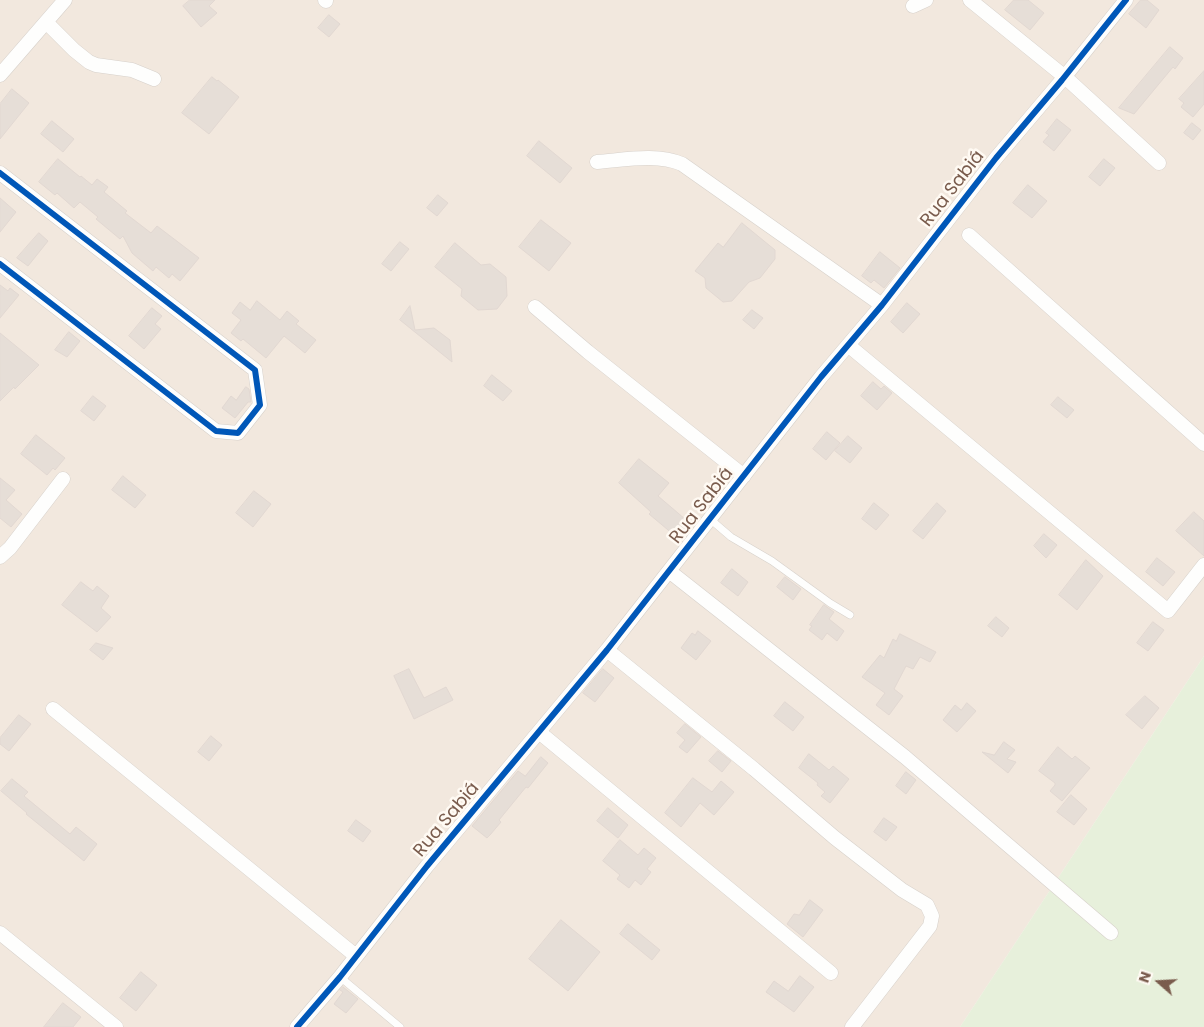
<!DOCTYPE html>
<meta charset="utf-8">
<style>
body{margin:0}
#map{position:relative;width:1204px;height:1027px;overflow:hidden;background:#f9f5f0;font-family:Poppins,sans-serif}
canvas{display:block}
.north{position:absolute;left:1134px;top:957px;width:50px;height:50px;-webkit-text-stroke:4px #fffaf3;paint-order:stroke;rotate:289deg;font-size:14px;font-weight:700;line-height:20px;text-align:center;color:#7a5c4d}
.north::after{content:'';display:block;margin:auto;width:18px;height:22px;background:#7a5c4d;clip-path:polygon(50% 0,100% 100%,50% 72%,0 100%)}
</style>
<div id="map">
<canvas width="1204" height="1027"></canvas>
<div class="north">N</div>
</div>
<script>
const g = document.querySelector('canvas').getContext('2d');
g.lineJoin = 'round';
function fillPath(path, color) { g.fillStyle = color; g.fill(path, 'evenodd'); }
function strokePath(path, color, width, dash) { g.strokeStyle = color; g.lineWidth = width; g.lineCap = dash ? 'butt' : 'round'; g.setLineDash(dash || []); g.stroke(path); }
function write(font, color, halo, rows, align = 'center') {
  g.font = font + ' Poppins,sans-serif'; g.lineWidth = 5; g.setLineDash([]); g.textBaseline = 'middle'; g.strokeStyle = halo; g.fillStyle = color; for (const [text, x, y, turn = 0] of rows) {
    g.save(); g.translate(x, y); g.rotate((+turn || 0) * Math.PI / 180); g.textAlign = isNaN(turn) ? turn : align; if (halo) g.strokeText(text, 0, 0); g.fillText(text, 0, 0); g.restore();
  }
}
const residential = new Path2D(`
 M 0,0 L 1204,0 L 1204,656 L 960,1027 L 0,1027 Z`);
const green = new Path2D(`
 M 1204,656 L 1204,1027 L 960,1027 Z`);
const building = new Path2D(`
 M 190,0 L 215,0 L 209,6 L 217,13 L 201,27 L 183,6 Z
 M 1014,0 L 1028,0 L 1044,13 L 1030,30 L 1005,10 Z
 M 1141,0 L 1147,0 L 1159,10 L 1146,28 L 1129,14 Z
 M 329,15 L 340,24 L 329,37 L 318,28 Z
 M 1170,47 L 1183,58 L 1175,69 L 1173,67 L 1134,114 L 1119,108 Z
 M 1204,71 L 1204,104 L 1193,117 L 1181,107 L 1184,103 L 1179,99 Z
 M 212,77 L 217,81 L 218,80 L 239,97 L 209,134 L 182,113 Z
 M 12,89 L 29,103 L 0,139 L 0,104 Z
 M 1057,119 L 1071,130 L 1054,151 L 1043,142 L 1049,135 L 1046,133 Z
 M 52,121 L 74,139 L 63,152 L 41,134 Z
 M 1192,123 L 1201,130 L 1193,140 L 1184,133 Z
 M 539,141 L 572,168 L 560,183 L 527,156 Z
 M 58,159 L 80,177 L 81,176 L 92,185 L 97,179 L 108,187 L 104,192 L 127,211 L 125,213 L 151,233 L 157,226 L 199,258 L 180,281 L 172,274 L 169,278 L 156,267 L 153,271 L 132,253 L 123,236 L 120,239 L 96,219 L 98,217 L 80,202 L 74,208 L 57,193 L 55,195 L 39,182 Z
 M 1104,159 L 1115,168 L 1100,186 L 1089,177 Z
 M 1028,185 L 1047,201 L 1032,218 L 1013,203 Z
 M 438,195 L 448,203 L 437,216 L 427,208 Z
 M 0,198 L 16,212 L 0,232 Z
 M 541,220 L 571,243 L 549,271 L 519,247 Z
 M 742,223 L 775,250 L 775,259 L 760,278 L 749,282 L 732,301 L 723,302 L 706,288 L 705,278 L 695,271 L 718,243 L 723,247 Z
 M 39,233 L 48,241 L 28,266 L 17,258 Z
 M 400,242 L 409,249 L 391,271 L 382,264 Z
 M 455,243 L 481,265 L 490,264 L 506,277 L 507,296 L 497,309 L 478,310 L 461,296 L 462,289 L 435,267 Z
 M 880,252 L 900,268 L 884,288 L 874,280 L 871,283 L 862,276 Z
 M 0,285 L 8,291 L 10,288 L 19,295 L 0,318 Z
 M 257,301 L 280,320 L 287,311 L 299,321 L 296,324 L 316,340 L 305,353 L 284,336 L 266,358 L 243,339 L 241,341 L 231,333 L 241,320 L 232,313 L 240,302 L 250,310 Z
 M 907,303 L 920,314 L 903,333 L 891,322 Z
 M 410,306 L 415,330 L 434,328 L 450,340 L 452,362 L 400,320 Z
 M 152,308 L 162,316 L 155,324 L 161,329 L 144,349 L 129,336 Z
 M 752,310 L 763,318 L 754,329 L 743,320 Z
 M 69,332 L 80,341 L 67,357 L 55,350 Z
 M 0,333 L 39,365 L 15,389 L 14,387 L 0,401 Z
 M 492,375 L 512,391 L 503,401 L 484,386 Z
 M 873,382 L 881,389 L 884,386 L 892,393 L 877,410 L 861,396 Z
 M 246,387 L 249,389 L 251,402 L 248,402 L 235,418 L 222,408 L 231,396 L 236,400 Z
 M 93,396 L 106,406 L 94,421 L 81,411 Z
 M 1058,397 L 1074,410 L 1067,418 L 1051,405 Z
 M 827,432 L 840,443 L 826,460 L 813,449 Z
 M 36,435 L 65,458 L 55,470 L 53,468 L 47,475 L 21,454 Z
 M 848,436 L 862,448 L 850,463 L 835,451 Z
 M 639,459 L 669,483 L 658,496 L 692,525 L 680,540 L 649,514 L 651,512 L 619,483 Z
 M 123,476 L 146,495 L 135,508 L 112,490 Z
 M 0,478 L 15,490 L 6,500 L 22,514 L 11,527 L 0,518 Z
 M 254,491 L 271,504 L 253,527 L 236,513 Z
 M 874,503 L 889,515 L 876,530 L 862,519 Z
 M 937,503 L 946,511 L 923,539 L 913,531 Z
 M 1194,512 L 1204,521 L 1204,556 L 1176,531 Z
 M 1044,534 L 1057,545 L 1046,558 L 1034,546 Z
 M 1157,558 L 1175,572 L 1163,586 L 1146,572 Z
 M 1086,560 L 1103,576 L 1077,610 L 1059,595 Z
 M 732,569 L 748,582 L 738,596 L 721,583 Z
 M 785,577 L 801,589 L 793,600 L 777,587 Z
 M 81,582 L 93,591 L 97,586 L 109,596 L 101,608 L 111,617 L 97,632 L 62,605 Z
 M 824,605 L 834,612 L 829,619 L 844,631 L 837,641 L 827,633 L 822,640 L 809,630 L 812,626 L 810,625 Z
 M 996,617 L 1009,628 L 1002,637 L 988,626 Z
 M 1153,622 L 1164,630 L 1148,651 L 1137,643 Z
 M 698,631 L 711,641 L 696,660 L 681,648 L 692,633 L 695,635 Z
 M 900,634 L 936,652 L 930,662 L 920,657 L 913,669 L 906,666 L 894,689 L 903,696 L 889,715 L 876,705 L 885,693 L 862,677 L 880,655 L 884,658 L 893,639 L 896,641 Z
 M 96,643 L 113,648 L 103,660 L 90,650 Z
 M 409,669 L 424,698 L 446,687 L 453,700 L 414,719 L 394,676 Z
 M 603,669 L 614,678 L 595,702 L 583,693 Z
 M 1145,696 L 1159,708 L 1142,729 L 1126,715 Z
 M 785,702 L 804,717 L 793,731 L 774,716 Z
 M 967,703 L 976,711 L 957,732 L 943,720 L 955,705 L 961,710 Z
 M 19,715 L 31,724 L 9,751 L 0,744 L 0,738 Z
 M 685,724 L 701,737 L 687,753 L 679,747 L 685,740 L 677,733 Z
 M 211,736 L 222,745 L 209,761 L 198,752 Z
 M 1004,742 L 1015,750 L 1007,759 L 1016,762 L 1008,773 L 982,752 L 994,755 Z
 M 1058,747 L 1072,759 L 1075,756 L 1090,768 L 1062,801 L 1050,791 L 1055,785 L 1055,783 L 1039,771 Z
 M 718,751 L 731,761 L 722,772 L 709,761 Z
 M 809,754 L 829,770 L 833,766 L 849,779 L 830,803 L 821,796 L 825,792 L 817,785 L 818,783 L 799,768 Z
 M 541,757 L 548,763 L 528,788 L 526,787 L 499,820 L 501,822 L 490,835 L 487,838 L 472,826 L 518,771 L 525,776 Z
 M 906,772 L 916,780 L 906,794 L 896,786 Z
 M 693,778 L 712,792 L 721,781 L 734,792 L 714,815 L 700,803 L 681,827 L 665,813 Z
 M 12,779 L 28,792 L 24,796 L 70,834 L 76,827 L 97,844 L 84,861 L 26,814 L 27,813 L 1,791 Z
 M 1071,795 L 1087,809 L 1074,825 L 1057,812 Z
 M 608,808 L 628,825 L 618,838 L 597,821 Z
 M 884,818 L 897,827 L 886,841 L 874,832 Z
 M 356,820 L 371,831 L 363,842 L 348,831 Z
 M 620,840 L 638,855 L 644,848 L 656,858 L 647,869 L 651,872 L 641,885 L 635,880 L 629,888 L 617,879 L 620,875 L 603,861 Z
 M 810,900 L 823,910 L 803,937 L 787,924 L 794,914 L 799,915 Z
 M 561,920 L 600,952 L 568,991 L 529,959 Z
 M 628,924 L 660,950 L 652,960 L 620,934 Z
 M 141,972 L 157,985 L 136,1011 L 120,998 Z
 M 800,976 L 814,987 L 794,1012 L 766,992 L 774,981 L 788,991 Z
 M 343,987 L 358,999 L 346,1013 L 334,1004 L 343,992 L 340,990 Z
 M 63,1003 L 81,1017 L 73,1027 L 44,1027 Z`);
const service = new Path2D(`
 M 710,519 L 731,537 L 772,561 L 830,603 L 850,615
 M 340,977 L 400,1027`);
const minor = new Path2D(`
 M 325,0 L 326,1
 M 970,0 L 1065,77 L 1159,163
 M 913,6 L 926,0
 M 47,23 L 74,50 L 89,62 L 96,65 L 132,70 L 154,79
 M 0,75 L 65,0
 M 597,162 C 624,160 657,153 682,164 L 882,305
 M 0,173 L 255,370 L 260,405 L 238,433 L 216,431 L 0,264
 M 969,235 L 1204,444
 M 535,307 L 588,352 L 744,476
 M 848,345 L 1168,611 L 1204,565
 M 0,557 L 10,548 L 63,479
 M 669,571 L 905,757 L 1111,933
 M 607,650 L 754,769 L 835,838 L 902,890 L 927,905 L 932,916 L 930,926 L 852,1027
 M 53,709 L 356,956
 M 539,732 L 831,973
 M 0,933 L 116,1027
 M 297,1027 L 340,977 L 427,866 L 607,650 L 821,377 L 882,305 L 996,158 L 1062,80 L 1126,0`);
const cycleway = new Path2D(`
 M 0,173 L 255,370 L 260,405 L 238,433 L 216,431 L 0,264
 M 297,1027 L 340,977 L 427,866 L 607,650 L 821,377 L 882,305 L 996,158 L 1062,80 L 1126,0`);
const streetNames = [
 ["Rua Sabiá",953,189,-52],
 ["Rua Sabiá",702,506,-52],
 ["Rua Sabiá",447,820,-50]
];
fillPath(residential, '#f2e8de');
fillPath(green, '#e7f0db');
fillPath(building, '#e6ded7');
strokePath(building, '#e2d8d2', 1);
strokePath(service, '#d7d1cb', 8);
strokePath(minor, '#d7d1cb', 15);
strokePath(service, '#fefefd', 7);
strokePath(minor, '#fefefd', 14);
strokePath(cycleway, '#0057b8', 6);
write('18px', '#7a5c4d', '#fffaf3', streetNames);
</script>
